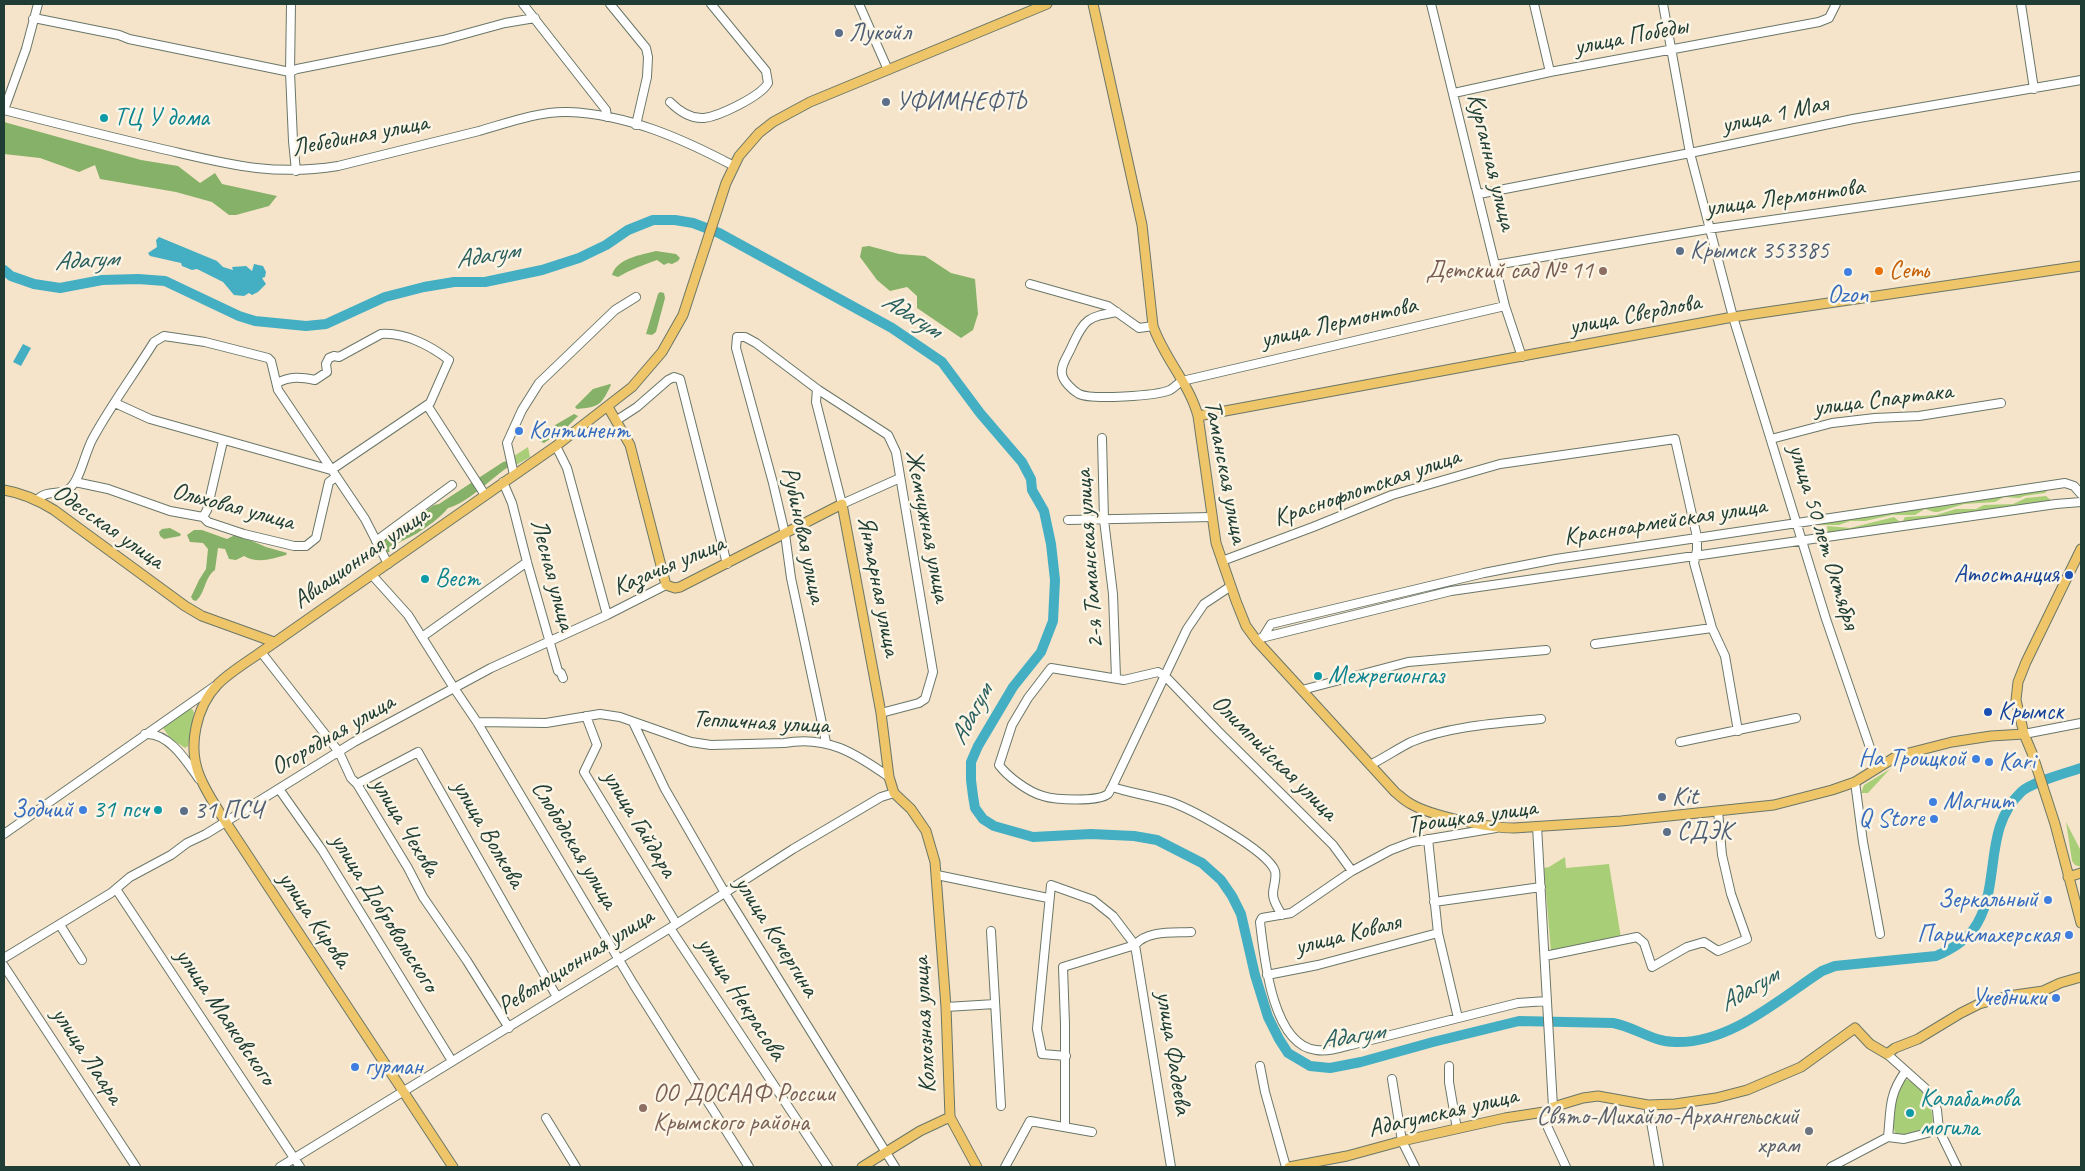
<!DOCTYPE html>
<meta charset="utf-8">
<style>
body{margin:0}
#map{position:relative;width:2085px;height:1171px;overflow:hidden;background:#f6e4ca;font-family:Caveat,sans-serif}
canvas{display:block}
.frame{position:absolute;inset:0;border:5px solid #1f3d34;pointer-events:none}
</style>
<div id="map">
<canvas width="2085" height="1171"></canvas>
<div class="frame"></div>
</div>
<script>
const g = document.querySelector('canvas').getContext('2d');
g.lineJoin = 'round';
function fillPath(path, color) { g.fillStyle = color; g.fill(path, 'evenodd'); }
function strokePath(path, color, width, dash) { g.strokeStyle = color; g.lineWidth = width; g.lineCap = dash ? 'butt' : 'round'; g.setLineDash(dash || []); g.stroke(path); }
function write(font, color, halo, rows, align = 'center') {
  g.font = font + ' Caveat,sans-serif'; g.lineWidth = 5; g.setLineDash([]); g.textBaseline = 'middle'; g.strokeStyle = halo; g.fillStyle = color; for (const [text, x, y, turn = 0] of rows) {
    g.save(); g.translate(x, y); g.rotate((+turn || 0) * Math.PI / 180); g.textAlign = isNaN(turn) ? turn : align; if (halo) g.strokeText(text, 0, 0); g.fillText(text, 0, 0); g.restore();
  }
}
const green = new Path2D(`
 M 528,447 L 530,457 L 516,465 L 514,456 Z
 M 2050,488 L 2045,493 L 2024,496 L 2019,498 L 2004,497 L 1995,502 L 1964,504 L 1938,512 L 1934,512 L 1925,509 L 1915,515 L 1892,515 L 1865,521 L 1850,521 L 1839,525 L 1809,525 Z
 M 2046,496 L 2052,501 L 1828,534 L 1827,526 L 1850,528 L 1894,517 L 1900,522 L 1903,521 L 1905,517 L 1936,515 L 1956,509 L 1976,509 L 1984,505 L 2013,504 L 2026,498 Z
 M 190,708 L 193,710 L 194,713 L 188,746 L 185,748 L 170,738 L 163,728 L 164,725 Z
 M 1890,769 L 1868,793 L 1861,793 L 1864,785 Z
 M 2066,822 L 2081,851 L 2081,867 L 2075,865 L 2072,861 Z
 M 1565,857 L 1566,868 L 1609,864 L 1621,938 L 1551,952 L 1544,868 L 1549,867 Z
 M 1901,1079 C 1921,1078 1937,1111 1932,1128 C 1919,1129 1910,1136 1896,1134 C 1887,1115 1895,1097 1901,1079 Z`);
const forest = new Path2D(`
 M 4,122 L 141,160 L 178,166 L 200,183 L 215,173 L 222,184 L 277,196 L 269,206 L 236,215 L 229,215 L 212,202 L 176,192 L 100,179 L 95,165 L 79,172 L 40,158 L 4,154 Z
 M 869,246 L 899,254 L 925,256 L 951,273 L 975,279 L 978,314 L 973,330 L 961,338 L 917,308 L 917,296 L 907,287 L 890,291 L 877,280 L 860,257 L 862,247 Z
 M 656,251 L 676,254 L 680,258 L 678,261 L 672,264 L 668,263 L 664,265 L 657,260 C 643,265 630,270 618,277 L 612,275 C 617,258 641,255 656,251 Z
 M 660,292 L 664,293 L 665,298 L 656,332 L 652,335 L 646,334 L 658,294 Z
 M 610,384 L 611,385 C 601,405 600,407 577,409 L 575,407 L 593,389 Z
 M 574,414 L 578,416 L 566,428 L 544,443 L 539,441 L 538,435 Z
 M 507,461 L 508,467 C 492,478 466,504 448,508 C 440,518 427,527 416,534 C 405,540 396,542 389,552 L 385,553 L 380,541 L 385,539 L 389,540 L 396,531 L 434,505 L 439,504 L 503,462 Z
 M 170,528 L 181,534 L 180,536 L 164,539 L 160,536 L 159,532 L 162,529 Z
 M 194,530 L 202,530 L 227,539 L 235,535 L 245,538 L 266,547 L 287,553 L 286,555 C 272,559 257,564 244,556 L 236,560 L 229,559 L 225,549 L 218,548 L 215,570 C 204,578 206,592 196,601 L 193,600 L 191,597 L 199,580 L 206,569 L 208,549 L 203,543 L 190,542 L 187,535 Z`);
const water = new Path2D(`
 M 159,237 L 217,261 L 223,267 L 233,270 L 232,267 L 246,266 L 252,271 L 254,264 L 263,266 L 266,272 L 265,277 L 262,278 L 266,284 L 258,292 L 252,295 L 249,293 L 244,296 L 234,295 L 223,282 L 197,269 L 192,270 L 182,266 L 181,263 L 150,256 L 148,253 L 157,247 L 156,240 Z
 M 23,344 L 31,348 L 21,366 L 13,362 Z`);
const river = new Path2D(`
 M 4,270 L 11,276 L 34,284 L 60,288 L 102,280 L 138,279 L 165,281 L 239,316 L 255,321 L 306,326 L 326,324 L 385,297 L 424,287 L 454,282 L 485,282 L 542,270 L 579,258 L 606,245 L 628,230 L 653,220 L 675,220 L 693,223 L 719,233 L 892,328 L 942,362 L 980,413 L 1022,462 L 1031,479 L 1032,490 L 1044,511 L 1051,544 L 1055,580 L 1053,621 L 1041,652 L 1013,687 L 978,746 L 971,762 L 971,780 L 973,796 L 975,808 L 983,819 L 994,826 L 1033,837 L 1091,834 L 1134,836 L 1157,840 L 1202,863 L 1221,880 L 1232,896 L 1241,914 L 1255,975 L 1268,1017 L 1279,1039 L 1288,1053 L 1310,1066 L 1330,1068 L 1361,1062 L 1433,1042 L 1519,1021 L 1613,1023 C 1635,1027 1653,1042 1675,1042 C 1730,1044 1779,999 1822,971 L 1835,966 L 1936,956 C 1950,950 1964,942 1973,930 C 2003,889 1981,830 2021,792 C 2032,782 2066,773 2081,768`);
const minor = new Path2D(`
 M 291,4 L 290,72 L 293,141 L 296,171
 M 523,4 L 606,110 L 607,117
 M 610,4 L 646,48 L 648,57 L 647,77 L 636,125
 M 859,4 L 888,70
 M 1431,4 L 1505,306 L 1522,357
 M 1534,4 L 1550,72
 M 1663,4 L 1690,153 L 1733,317 L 1826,619 L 1877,768
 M 2021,4 L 2034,89
 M 33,19 L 39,19 L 119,35 L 129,39 L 290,72 L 297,69 L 443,40 L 505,23 L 535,18
 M 1454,93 L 1550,72 L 1819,22 L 1829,18 L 1836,4
 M 670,102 C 679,111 691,119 704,118 C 720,116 761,96 768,83 L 766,71 L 711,4
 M 4,110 C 55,123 107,136 158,148 C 224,163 270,177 338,166 C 385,154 432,143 479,131 C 507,123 539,111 568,112 C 627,114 683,139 734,166
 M 4,110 L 26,49 L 38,4
 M 1479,194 L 1690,153 L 1853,119 L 2081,80
 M 1495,265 L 1708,229 L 2081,176
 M 1030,284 L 1108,306 L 1139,328 L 1153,326
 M 1117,312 C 1088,317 1085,318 1072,346 C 1069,354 1060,365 1062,374 C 1063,381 1072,390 1079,394 C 1091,400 1157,396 1170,390 C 1174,388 1178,383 1182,381 L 1505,306
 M 817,389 L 816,402 L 842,504 L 900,478
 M 115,403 L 150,419 L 331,470 L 430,403 L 449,360 C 431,346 405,332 381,334 L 339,357 L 334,356 L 329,358 L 326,364 L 327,372 L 315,380 C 301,377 290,376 277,383
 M 427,405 L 485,495
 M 617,420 L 637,407 L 668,380 L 674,377 L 680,379 L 727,564
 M 1102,438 L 1104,520 L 1113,594 L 1116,678
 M 1771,439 L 1832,423 L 1875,418 L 1919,416 L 2001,403
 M 556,446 L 567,468 L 607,615
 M 514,475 L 507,443 L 522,410 L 539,383 L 615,310 L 636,297
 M 75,482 L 108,489 L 170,511 L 203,517 L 208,522 L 244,534 L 294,546 L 306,546 L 316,538 L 329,482 L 336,477
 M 503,482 L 512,503 L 527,562 L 558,671 L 561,673 L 563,678
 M 37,500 C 48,488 62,497 71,487 C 81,477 85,452 93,438 C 111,405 134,374 154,342 L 164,336 L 205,342 L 268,358 L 271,361 L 278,390 L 365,519 L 388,564
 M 203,517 L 207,510 L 223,441
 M 1068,520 L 1212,517
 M 376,541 L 452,485
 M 1222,561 L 1313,527 L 1392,495 L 1500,464 L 1675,439 L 1697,537 L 1697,550 L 1694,563 L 1712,628 L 1595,644
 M 372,575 L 408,615 L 454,688 L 477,722 L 634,985 L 749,1167
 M 1231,586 L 1204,604 L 1187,629 L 1112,787 C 1131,793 1152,796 1171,802 C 1193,810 1267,850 1275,871 C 1277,878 1273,887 1273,894 C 1273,902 1278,908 1282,915
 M 1712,628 L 1725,656 L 1738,731
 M 422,637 L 527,562
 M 1263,637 L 1271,624 L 1484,573 L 1556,559 L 2065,483 L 2074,486 L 2081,494
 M 1261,638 L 1451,591 L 2056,504 L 2081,502
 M 261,652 L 339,752 L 351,778 L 357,784 L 408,868 L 423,897 L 467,961 L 509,1028
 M 1302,690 L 1408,662 L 1546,650
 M 586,716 L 597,745 L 584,772 L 676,923
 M 477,722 L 546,723 L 600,714 L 620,717 L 691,742 L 711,745 L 784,743 C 827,735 855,753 889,777
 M 633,722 L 665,789 L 725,893 L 895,1167
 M 145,734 C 169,732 187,762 199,779
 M 2024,734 L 2081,723
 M 826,742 L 791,578 L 785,534 L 773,483 L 736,348 L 737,337 L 745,337 L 756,343 L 817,389 L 888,435 L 896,452 L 933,672 L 925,699 L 919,703 L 881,713
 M 1680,742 L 1796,718
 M 1370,765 C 1384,758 1397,749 1411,742 C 1448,726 1501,723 1541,719
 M 1855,782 L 1863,842 L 1880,934
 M 357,784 L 418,752 L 557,997
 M 1112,787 C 1110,789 1110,792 1108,794 C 1098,802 1055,800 1043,796 C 1028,792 1007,776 999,765 L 1012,725 L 1028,698 L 1051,668 L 1124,680 L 1158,672 L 1165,676 L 1218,731 L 1333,845 L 1352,871
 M 279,789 L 322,850 L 452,1061
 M 1537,826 L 1553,1107
 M 1496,828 L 1412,842 L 1391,850 L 1352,871 L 1291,913 L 1262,918 L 1260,922 C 1264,956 1272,1045 1316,1050 C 1329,1052 1343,1047 1355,1044 L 1518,1003 L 1547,1001
 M 4,834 L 215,686
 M 1428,839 L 1438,933 L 1458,1018
 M 937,875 L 1048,898
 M 116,889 L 300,1167
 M 1434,902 L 1541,887
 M 60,925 L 82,960
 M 670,928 L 828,1167
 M 991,931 L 1001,1106
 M 1545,956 L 1637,937 L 1644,943 L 1652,967 L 1687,947 L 1704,942 L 1718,951 L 1747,939 L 1731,894 L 1722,855 L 1718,811
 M 4,958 L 111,893 L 130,877 L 171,855 L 187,843 L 206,834 L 354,742 L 491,668 L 607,615 L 666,585
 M 4,966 L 136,1167
 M 1267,975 L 1318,965 L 1438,933
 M 946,1007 L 995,1004
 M 1887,1054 L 1925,1088 L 1933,1098 L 1937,1110 L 1939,1130 L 1957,1167
 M 1066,1056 L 1042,1054 L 1037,1029 L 1051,885 L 1093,900 L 1113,916 L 1135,945 L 1171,1167
 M 1260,1066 L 1265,1092 L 1286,1167
 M 1449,1066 L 1449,1082 L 1457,1129
 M 1392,1079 L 1402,1141 L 1415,1167
 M 1648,1105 L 1659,1167
 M 1544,1112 L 1548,1128 L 1566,1167
 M 546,1118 L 576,1167
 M 1065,1127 L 1065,1024 L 1063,967 L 1135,945 C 1147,930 1174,933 1191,932
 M 1888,1137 C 1891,1110 1888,1096 1905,1072
 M 280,1167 L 670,928 L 793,849 L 881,797 L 894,793
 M 1005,1167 L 1030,1121 L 1092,1132
 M 1831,1167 L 1888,1137 L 1904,1139 L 1939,1130`);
const major = new Path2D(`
 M 1093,4 L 1142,225 L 1153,326 C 1164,358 1189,383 1198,416 L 1216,543 L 1236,601 L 1246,626 L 1257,641 L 1395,792 C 1400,796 1405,801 1411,804 C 1431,816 1490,828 1514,828 L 1621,821 L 1774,805 L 1832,790 L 1855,782 L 1897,756 L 1952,742 L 1991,736 L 2024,734
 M 608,407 L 630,445 L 666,585 L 675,588 L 680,587 L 842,504 L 881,713 L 889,777 L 894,793 L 911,809 L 926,831 L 935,862 L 946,1007 L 950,1117 L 977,1167
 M 1198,416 L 1733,317 L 2081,266
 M 4,490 C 22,493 38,500 54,510 L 185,606 L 202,616 L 274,642
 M 2081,549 L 2026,662 L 2018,682 L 2016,700 L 2024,734 L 2032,753 L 2055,824 L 2081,923
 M 2068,877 L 2081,873
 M 453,1167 L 231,830 C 220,813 208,796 200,777 C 187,747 196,707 218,684 C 230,672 247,662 261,652 L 556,446 L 632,387 L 662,352 L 683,315 L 726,183 L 739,156 L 759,133 L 773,122 L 810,102 L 1047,4
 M 862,1167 L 920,1131 L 950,1117
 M 1289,1167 L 1347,1156 L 1402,1141 L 1505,1118 L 1544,1112 L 1553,1107 L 1583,1098 L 1598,1096 L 1648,1105 L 1675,1104 L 1716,1098 L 1747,1090 L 1801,1067 L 1855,1028 L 1870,1044 L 1887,1054 L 1895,1048 L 1918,1039 L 1961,1013 L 1979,1004 L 2008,996 L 2043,991 L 2060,983 L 2081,977`);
const markers = [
 [839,33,5,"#5c6f8a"],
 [886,102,5,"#5c6f8a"],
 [104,118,5,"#0f9aa8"],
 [1680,251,5,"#5c6f8a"],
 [1603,271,5,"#8d6e63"],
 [1879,271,5,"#e8710a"],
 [1848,272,5,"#3f7fe0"],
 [519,431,5,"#3f7fe0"],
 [2069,575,5,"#1a4fb4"],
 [425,579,5,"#0f9aa8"],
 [1318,676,5,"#0f9aa8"],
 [1988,712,5,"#1a4fb4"],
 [1976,759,5,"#3f7fe0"],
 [1989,762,5,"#3f7fe0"],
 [1662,797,5,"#5c6f8a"],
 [1933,802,5,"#3f7fe0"],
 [83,810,5,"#3f7fe0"],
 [158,810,5,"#0f9aa8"],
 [184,811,5,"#5c6f8a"],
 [1934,819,5,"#3f7fe0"],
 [1667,832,5,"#5c6f8a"],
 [2048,900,5,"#3f7fe0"],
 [2069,935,5,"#3f7fe0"],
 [2056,998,5,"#3f7fe0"],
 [355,1067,5,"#3f7fe0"],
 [643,1108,5,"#8d6e63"],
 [1910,1113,5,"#0f9aa8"],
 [1809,1131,5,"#6b7280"]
];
const serviceNames = [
 ["Лукойл",849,33],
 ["УФИМНЕФТЬ",896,102],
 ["Крымск 353385",1690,251],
 ["Kit",1672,797],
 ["31 ПСЧ",194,811],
 ["СДЭК",1677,832]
];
const streetNames = [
 ["улица Победы",1631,37,-11],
 ["улица 1 Мая",1775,115,-12],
 ["Лебединая улица",360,136,-11],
 ["Курганная улица",1491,162,76],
 ["улица Лермонтова",1785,198,-8],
 ["улица Свердлова",1635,315,-11],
 ["улица Лермонтова",1339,323,-13],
 ["улица Спартака",1883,400,-7],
 ["Таманская улица",1225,472,79],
 ["Краснофлотская улица",1367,488,-19],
 ["Ольховая улица",233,507,15],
 ["Красноармейская улица",1665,522,-9],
 ["Жемчужная улица",927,526,79],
 ["Одесская улица",108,527,35],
 ["Рубиновая улица",803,535,78],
 ["улица 50 лет Октября",1823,537,73],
 ["Авиационная улица",361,558,-35],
 ["2-я Таманская улица",1090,559,-94],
 ["Казачья улица",669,566,-23],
 ["Лесная улица",552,575,75],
 ["Янтарная улица",878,586,79],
 ["Тепличная улица",761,723,3],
 ["Огородная улица",333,735,-30],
 ["Олимпийская улица",1274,758,45],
 ["Троицкая улица",1472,817,-8],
 ["улица Гайдара",639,824,59],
 ["улица Чехова",405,827,59],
 ["улица Волкова",488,834,60],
 ["Слободская улица",574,845,59],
 ["улица Добровольского",384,913,58],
 ["улица Кирова",314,920,56],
 ["улица Коваля",1348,935,-14],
 ["улица Кочергина",776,937,58],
 ["Революционная улица",576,962,-32],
 ["улица Некрасова",741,999,57],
 ["улица Маяковского",225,1017,56],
 ["Колхозная улица",925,1025,-93],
 ["улица Фадеева",1173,1053,81],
 ["улица Лаара",87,1056,57],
 ["Адагумская улица",1443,1113,-13]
];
const cultureNames = [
 ["ТЦ У дома",114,118],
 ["Вест",435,579],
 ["Межрегионгаз",1328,676],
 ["31 псч",148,810,"right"],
 ["Калабатова",1920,1099],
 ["могила",1920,1128]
];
const educationNames = [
 ["Детский сад № 11",1593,271],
 ["ОО ДОСААФ России",653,1094,"left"],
 ["Крымского района",653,1123,"left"]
];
const foodNames = [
 ["Сеть",1889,271]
];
const shopNames = [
 ["Ozon",1848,295,"center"],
 ["Континент",529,431,"left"],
 ["На Троицкой",1966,759],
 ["Kari",1999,762,"left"],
 ["Магнит",1943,802,"left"],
 ["Зодчий",73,810],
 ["Q Store",1924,819],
 ["Зеркальный",2038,900],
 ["Парикмахерская",2059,935],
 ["Учебники",2046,998],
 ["гурман",365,1067,"left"]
];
const transitNames = [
 ["Атостанция",2059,575],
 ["Крымск",1998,712,"left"]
];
const worshipNames = [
 ["Свято-Михайло-Архангельский",1799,1117],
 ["храм",1799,1146]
];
const waterNames = [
 ["Адагум",487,256,-9],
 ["Адагум",86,261,-3],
 ["Адагум",911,316,32],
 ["Адагум",972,715,-62],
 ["Адагум",1749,990,-30],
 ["Адагум",1352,1037,-9]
];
fillPath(green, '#a9ce78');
fillPath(forest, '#86b168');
fillPath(water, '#44aec3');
strokePath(river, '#44aec3', 10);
strokePath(minor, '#6a7768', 10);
strokePath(major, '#6a7768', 11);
strokePath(minor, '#fff', 8);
strokePath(major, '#eec569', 9);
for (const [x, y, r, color] of markers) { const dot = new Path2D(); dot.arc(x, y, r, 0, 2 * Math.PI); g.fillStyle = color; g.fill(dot); strokePath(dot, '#fcf5e5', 2); }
write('25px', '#4e5e75', '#fcf5e5', serviceNames, 'left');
write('25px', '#1f3d34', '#fcf5e5', streetNames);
write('25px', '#0d838f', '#fcf5e5', cultureNames, 'left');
write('25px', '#785e54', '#fcf5e5', educationNames, 'right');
write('25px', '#c56008', '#fcf5e5', foodNames, 'left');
write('25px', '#366cbe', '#fcf5e5', shopNames, 'right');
write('25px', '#164399', '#fcf5e5', transitNames, 'right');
write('25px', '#5b616d', '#fcf5e5', worshipNames, 'right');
write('italic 26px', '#2a5f5f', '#fcf5e5', waterNames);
</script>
